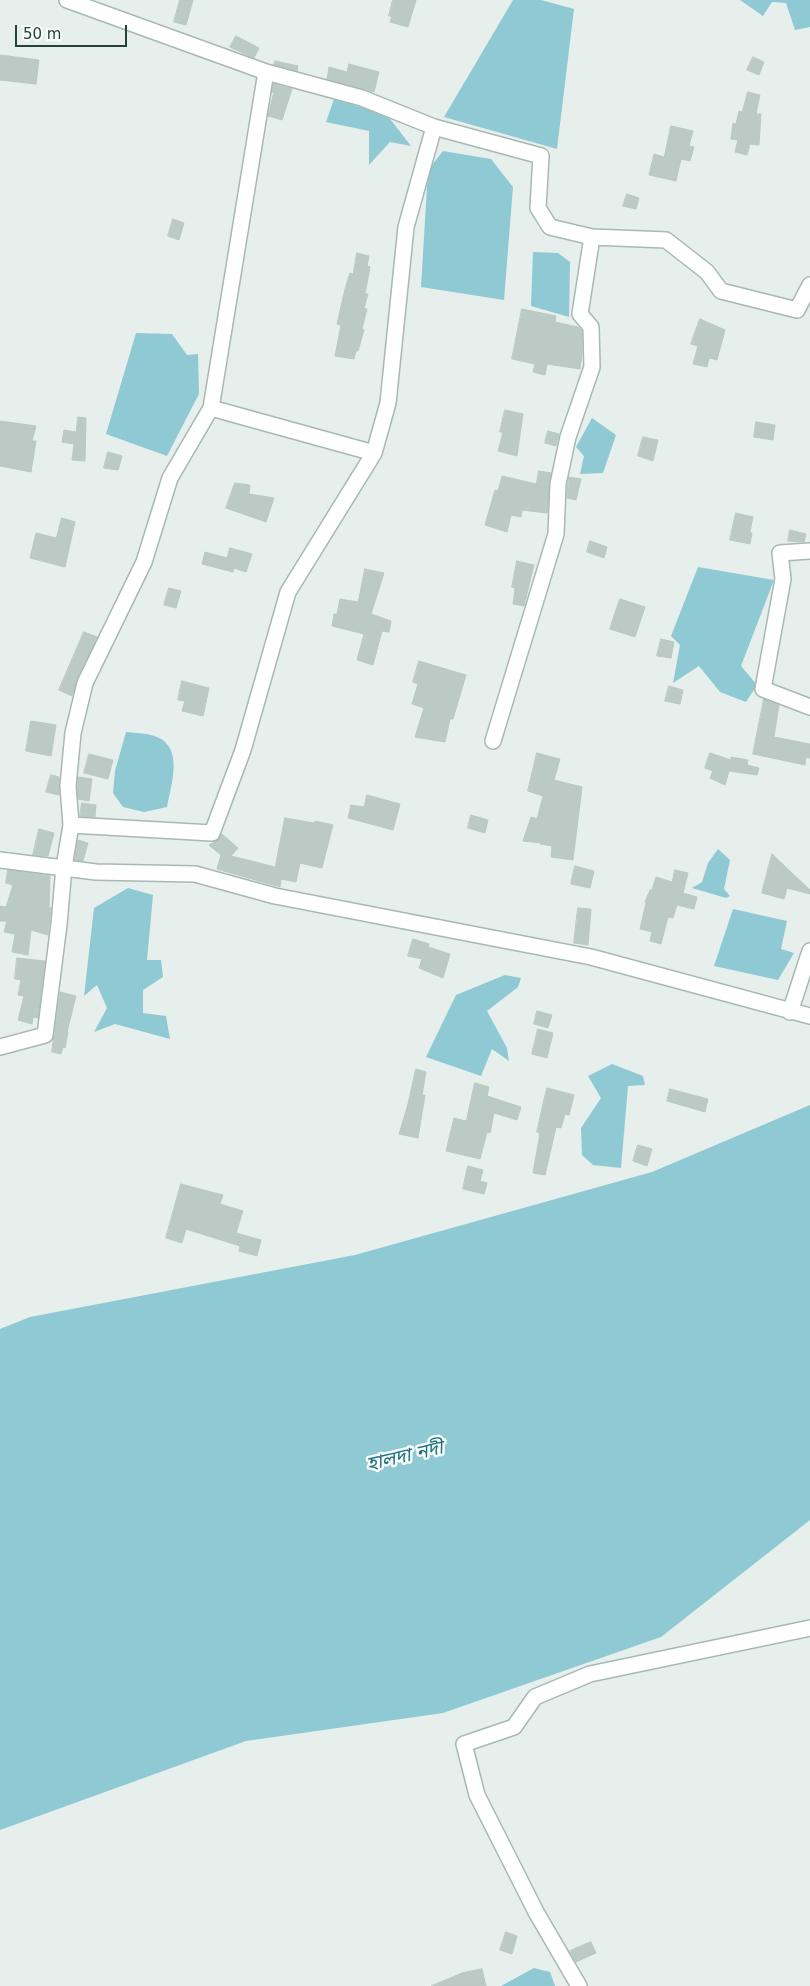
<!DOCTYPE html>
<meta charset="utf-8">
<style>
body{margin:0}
#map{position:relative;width:810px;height:1986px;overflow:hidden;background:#e6efeb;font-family:"DejaVu Sans",sans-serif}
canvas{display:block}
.scale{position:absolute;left:15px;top:25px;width:112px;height:22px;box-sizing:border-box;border:2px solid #24423a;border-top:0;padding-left:6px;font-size:15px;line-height:18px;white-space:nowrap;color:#24423a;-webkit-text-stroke:4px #f7fbf9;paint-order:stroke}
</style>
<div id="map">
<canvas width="810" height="1986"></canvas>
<div class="scale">50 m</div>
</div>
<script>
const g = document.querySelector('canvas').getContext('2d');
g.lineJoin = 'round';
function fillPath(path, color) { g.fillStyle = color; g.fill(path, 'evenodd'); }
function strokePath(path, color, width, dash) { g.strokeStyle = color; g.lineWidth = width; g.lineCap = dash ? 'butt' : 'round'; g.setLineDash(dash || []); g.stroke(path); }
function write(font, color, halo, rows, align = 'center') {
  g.font = font + ' "DejaVu Sans","Noto Sans Bengali",sans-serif'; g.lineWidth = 5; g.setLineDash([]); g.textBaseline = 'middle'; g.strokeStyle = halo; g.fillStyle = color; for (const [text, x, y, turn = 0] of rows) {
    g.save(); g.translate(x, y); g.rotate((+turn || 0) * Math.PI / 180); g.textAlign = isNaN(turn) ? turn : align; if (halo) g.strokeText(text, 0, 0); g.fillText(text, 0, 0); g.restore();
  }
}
const water = new Path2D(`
 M 513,0 L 541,0 L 574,9 L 557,149 L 444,117 Z
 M 740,0 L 810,0 L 810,27 L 795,30 L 786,3 L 772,2 L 763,16 Z
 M 334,99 L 387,115 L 411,146 L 390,142 L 369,165 L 369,131 L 326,122 Z
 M 443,151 L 491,159 L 513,187 L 504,300 L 421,287 L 428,170 Z
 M 533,252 L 558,253 L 570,262 L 569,317 L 531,306 Z
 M 136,333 L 172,334 L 187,355 L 198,354 L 199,394 L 167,456 L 106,434 Z
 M 592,418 L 616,435 L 603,473 L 580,474 L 584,456 L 576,447 Z
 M 698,567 L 774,580 L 741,666 L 757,685 L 746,702 L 720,692 L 699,666 L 673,683 L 680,645 L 671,636 Z
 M 126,732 C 136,733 148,733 157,737 C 184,748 171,785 167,807 L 144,812 L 123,807 L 113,793 L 115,771 Z
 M 718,849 L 730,860 L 724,889 L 730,896 L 726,898 L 692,888 L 702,882 L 708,863 Z
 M 128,888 L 153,895 L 147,960 L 161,960 L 163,977 L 143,990 L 143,1013 L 166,1016 L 170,1039 L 115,1024 L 94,1032 L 107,1008 L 97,985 L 84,996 L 94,908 Z
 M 733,909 L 787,921 L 781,949 L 794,953 L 778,980 L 714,966 Z
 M 505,975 L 521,978 L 518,987 L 487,1011 L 507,1048 L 509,1061 L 492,1049 L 481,1076 L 426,1057 L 456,995 Z
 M 612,1064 L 643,1076 L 645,1085 L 628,1086 L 621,1168 L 593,1165 L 582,1155 L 581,1128 L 601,1098 L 588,1076 Z
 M 810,1105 L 810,1520 L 661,1637 L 443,1713 L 246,1741 L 0,1830 L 0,1329 L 30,1317 L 355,1255 L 652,1172 Z
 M 534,1968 L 550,1972 L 555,1986 L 501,1986 Z`);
const building = new Path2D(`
 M 180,0 L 193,0 L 186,25 L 174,22 Z
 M 393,0 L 416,0 L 408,27 L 390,22 L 392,16 L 389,16 Z
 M 236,36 L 259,48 L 254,58 L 230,47 Z
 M 0,55 L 39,60 L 36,84 L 0,80 Z
 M 753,57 L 764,62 L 759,75 L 747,70 Z
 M 275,61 L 298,66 L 297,71 L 274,65 Z
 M 349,64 L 379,72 L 374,92 L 327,79 L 329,67 L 347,72 Z
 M 274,84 L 292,89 L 282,120 L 268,116 L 274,92 L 272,92 Z
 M 748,92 L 760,95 L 756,114 L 761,114 L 759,145 L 750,144 L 747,155 L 735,152 L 738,140 L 731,139 L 733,123 L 736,124 L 739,111 L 742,112 Z
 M 671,126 L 693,131 L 689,146 L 694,147 L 690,161 L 681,159 L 676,181 L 649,175 L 654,154 L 664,157 Z
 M 627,194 L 639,198 L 636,209 L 623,206 Z
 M 173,219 L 184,223 L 179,240 L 168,236 Z
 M 357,253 L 369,256 L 367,266 L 370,267 L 365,294 L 368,294 L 364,308 L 367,309 L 362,329 L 364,330 L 358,351 L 356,351 L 354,359 L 335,356 L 341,325 L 337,324 L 345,289 L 350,273 L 353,274 Z
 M 522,309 L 556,316 L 555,322 L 578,327 L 582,331 L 582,353 L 580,369 L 547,364 L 545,375 L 533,372 L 535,364 L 512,359 Z
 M 700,319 L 725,330 L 717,360 L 709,358 L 707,367 L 693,364 L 698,346 L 691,344 Z
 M 505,410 L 523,414 L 517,456 L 498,451 L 503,432 L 500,432 Z
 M 78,417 L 86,418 L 85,461 L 72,460 L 74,444 L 62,442 L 64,430 L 76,432 Z
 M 0,421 L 36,426 L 32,441 L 36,441 L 31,472 L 0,466 Z
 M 756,422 L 775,425 L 773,440 L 754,437 Z
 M 548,431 L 559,434 L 556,446 L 545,443 Z
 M 643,437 L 658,440 L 653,461 L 638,456 Z
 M 108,452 L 122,456 L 118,470 L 104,468 Z
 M 539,471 L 551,473 L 547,513 L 522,510 L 521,517 L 511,515 L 507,532 L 485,525 L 495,490 L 498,491 L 502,476 L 536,484 Z
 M 569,477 L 581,479 L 576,500 L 567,498 Z
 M 235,483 L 250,485 L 249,494 L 274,498 L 266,522 L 226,508 Z
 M 736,513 L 753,517 L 750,532 L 752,533 L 750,544 L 730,540 Z
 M 62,518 L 75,522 L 65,567 L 30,558 L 36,533 L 56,538 Z
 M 790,530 L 806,534 L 804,542 L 788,541 Z
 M 590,541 L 607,547 L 604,558 L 587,552 Z
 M 230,548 L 252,554 L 246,572 L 234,568 L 233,572 L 202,564 L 205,552 L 227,558 Z
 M 517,561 L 534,565 L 524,606 L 513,604 L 515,588 L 512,587 Z
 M 365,569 L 384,573 L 371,614 L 391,621 L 389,632 L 382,631 L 373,665 L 357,660 L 364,634 L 332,626 L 334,614 L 337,614 L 340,599 L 358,602 Z
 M 169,588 L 181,591 L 176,608 L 164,605 Z
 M 620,599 L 645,607 L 635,637 L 610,629 Z
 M 84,632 L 97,637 L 77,679 L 72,696 L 59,690 Z
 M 661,639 L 674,642 L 671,658 L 657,656 Z
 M 419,661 L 466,675 L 453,719 L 450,719 L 445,742 L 415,737 L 424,708 L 412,704 L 418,684 L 413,682 Z
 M 182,681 L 209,688 L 203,716 L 182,711 L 185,701 L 178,700 Z
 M 669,686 L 683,690 L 680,704 L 665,701 Z
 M 764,699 L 779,705 L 774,737 L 810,744 L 810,758 L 806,757 L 805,765 L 753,754 Z
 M 31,721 L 56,725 L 51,756 L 26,751 Z
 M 537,753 L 560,759 L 554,780 L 582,787 L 573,860 L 551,857 L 552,846 L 540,844 L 541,843 L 523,841 L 531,817 L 537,819 L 543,796 L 528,791 Z
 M 710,753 L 731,760 L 731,757 L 748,760 L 747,765 L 759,768 L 757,775 L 729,771 L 725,785 L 710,778 L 713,771 L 705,768 Z
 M 89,754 L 113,760 L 108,779 L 84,773 Z
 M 51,775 L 59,777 L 59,795 L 46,792 Z
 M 78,777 L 92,779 L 89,801 L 78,799 Z
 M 367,795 L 400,804 L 393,830 L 348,818 L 351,805 L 364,807 Z
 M 82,803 L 96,805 L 95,817 L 80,816 Z
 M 471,815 L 488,820 L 485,833 L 468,828 Z
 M 285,818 L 314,823 L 315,821 L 333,825 L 322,868 L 300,863 L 296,882 L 281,879 L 280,887 L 217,869 L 221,855 L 209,845 L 218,840 L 222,834 L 238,848 L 231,856 L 275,867 Z
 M 39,829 L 54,833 L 48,856 L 33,855 Z
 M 78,840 L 88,843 L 83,861 L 75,860 Z
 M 772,854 L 810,890 L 810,894 L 787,888 L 784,899 L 762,893 Z
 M 575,866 L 594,871 L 590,888 L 571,884 Z
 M 8,870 L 50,876 L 49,908 L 51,908 L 48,935 L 31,930 L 28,955 L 12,952 L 15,934 L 4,932 L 7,921 L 0,921 L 0,906 L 6,907 L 13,885 L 6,883 Z
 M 675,870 L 688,873 L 683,893 L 697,897 L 694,909 L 677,905 L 673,918 L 668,917 L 661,944 L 650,941 L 652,932 L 640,929 L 646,903 L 645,902 L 650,890 L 652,890 L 656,877 L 672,882 Z
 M 578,908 L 591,909 L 588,945 L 574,943 Z
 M 413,939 L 429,944 L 428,947 L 450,954 L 443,978 L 419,968 L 422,959 L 408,956 Z
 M 17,958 L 45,961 L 38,1018 L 33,1017 L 32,1024 L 18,1020 L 24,996 L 18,995 L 21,980 L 15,979 Z
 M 60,992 L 76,996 L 67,1032 L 68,1032 L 65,1048 L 63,1047 L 61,1054 L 52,1052 Z
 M 537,1011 L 552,1015 L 548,1028 L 534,1024 Z
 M 538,1029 L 553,1033 L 547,1058 L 532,1054 Z
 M 416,1069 L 426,1072 L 422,1095 L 425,1095 L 418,1138 L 399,1134 L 408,1104 Z
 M 475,1083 L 489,1087 L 487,1096 L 521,1107 L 517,1120 L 494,1113 L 490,1133 L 487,1132 L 480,1159 L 446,1151 L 454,1118 L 466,1121 Z
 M 547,1088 L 574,1095 L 569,1115 L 565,1114 L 561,1128 L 556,1127 L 545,1175 L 533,1173 L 540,1133 L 537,1132 Z
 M 670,1089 L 708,1099 L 705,1112 L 667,1101 Z
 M 638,1145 L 652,1149 L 647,1166 L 633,1161 Z
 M 468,1166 L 483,1170 L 480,1181 L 487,1183 L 484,1194 L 463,1189 Z
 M 181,1184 L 223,1195 L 220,1204 L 243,1211 L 236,1233 L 261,1240 L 257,1256 L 239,1251 L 240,1246 L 186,1229 L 182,1243 L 166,1238 Z
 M 506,1932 L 517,1936 L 512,1954 L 500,1950 Z
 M 591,1942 L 596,1953 L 576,1962 L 570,1951 Z
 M 482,1969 L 486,1986 L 431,1986 L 462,1973 Z`);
const street = new Path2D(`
 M 434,127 L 541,156 L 538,208 L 550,227 L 592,237 L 666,240 L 707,272 L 721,291 L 797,310 L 810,285
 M 211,408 L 374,453 L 388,403 L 406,227 L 434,127 L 362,98 L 266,72
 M 810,551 L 780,553 L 783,579 L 763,689 L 810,707
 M 493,741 L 556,534 L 558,484 L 568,437 L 592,367 L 591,327 L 580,314 L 592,237
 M 71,825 L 212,833 L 243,750 L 288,592 L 374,453
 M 0,860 L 96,872 L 195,874 L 275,896 L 591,957 L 810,1016
 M 790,1012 L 810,951
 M 0,1047 L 45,1035 L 59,924 L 64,867 L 71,825 L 68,786 L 73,733 L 85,683 L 144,562 L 170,478 L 211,408 L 266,72 L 67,0
 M 579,1986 L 536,1912 L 477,1795 L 464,1744 L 514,1727 L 535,1697 L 590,1674 L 810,1628`);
const waterNames = [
 ["হালদা নদী",405,1457,-13]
];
fillPath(water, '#8ec9d4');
fillPath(building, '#bbcac4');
strokePath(building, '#b8c9c2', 1);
strokePath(street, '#a8b8b2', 18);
strokePath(street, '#fff', 15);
write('italic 19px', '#1c6f80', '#f7fbf9', waterNames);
</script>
